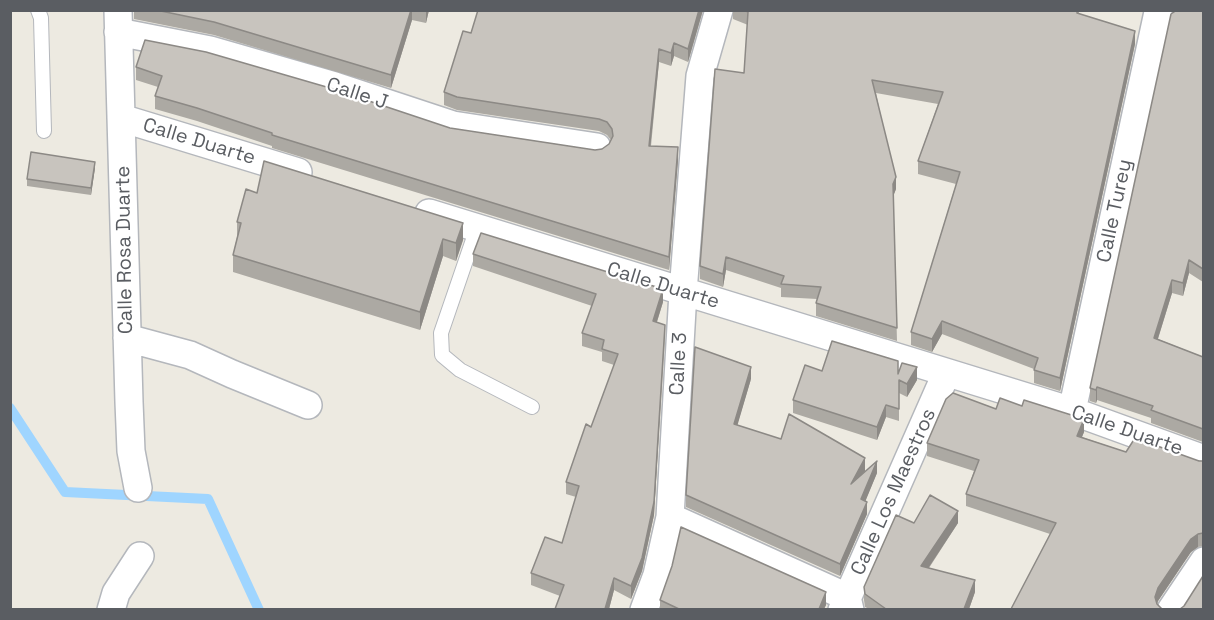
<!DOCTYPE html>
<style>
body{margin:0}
#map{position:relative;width:1214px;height:620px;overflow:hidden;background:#edeae1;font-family:"Space Grotesk",sans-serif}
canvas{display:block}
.frame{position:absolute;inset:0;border:12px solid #5a5d62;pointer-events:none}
</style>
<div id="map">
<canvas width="1214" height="620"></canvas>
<div class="frame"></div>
</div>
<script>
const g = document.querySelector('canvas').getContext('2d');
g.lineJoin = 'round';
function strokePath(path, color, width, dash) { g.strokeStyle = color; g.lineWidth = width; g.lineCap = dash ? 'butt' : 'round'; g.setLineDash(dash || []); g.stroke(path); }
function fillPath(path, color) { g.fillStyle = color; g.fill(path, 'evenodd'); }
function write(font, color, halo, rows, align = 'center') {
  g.font = font + ' "Space Grotesk",sans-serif'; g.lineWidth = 4.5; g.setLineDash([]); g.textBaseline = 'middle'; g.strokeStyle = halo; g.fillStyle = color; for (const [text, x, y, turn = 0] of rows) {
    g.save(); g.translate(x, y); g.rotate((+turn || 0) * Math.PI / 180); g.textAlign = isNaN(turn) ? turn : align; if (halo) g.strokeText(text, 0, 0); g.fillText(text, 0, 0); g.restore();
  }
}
const stream = new Path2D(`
 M 10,408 L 65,492 L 208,499 L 259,610`);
const lane = new Path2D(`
 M 38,10 L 41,18 L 44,131
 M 477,228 L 441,333 L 442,355 L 460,370 L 532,407`);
const street = new Path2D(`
 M 118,10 L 129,402 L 131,451 L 138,488
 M 118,32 L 210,50 L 335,86 L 453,125 L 597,147
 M 121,118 L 298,172
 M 429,213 L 1072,411 L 1204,459
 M 127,338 L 190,355 L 232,374 L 308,405
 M 1072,411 L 1158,12
 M 670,517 L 847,597 L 850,610
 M 111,610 L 116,593 L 140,556
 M 644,610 L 657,575 L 670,517 L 683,292 L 700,76 L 719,10
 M 842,610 L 946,374
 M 1171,610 L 1204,561`);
const wall = new Path2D(`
 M 134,10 L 429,10 L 426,23 L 412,20 L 391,88 L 214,35 L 134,19 Z
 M 478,10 L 703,10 L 688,62 L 674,56 L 671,66 L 659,62 L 651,146 L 678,160 L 669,270 L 272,148 L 272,146 L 197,121 L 155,109 L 155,96 L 158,87 L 136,80 L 136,67 L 450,128 L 595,150 L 602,149 L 609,144 L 611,140 L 607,135 L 599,131 L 457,110 L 444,105 L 444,92 L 471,33 Z
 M 733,10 L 1079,10 L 1079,14 L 1135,44 L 1060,391 L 1034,383 L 1034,369 L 942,334 L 932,352 L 911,345 L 911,332 L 956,184 L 918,174 L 918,161 L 938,104 L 876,93 L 896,189 L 893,196 L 897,341 L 816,316 L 816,303 L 817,299 L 781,297 L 781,288 L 726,270 L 723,287 L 700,279 L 700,266 L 744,73 L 748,25 L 733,19 Z
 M 1203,10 L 1203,282 L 1189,273 L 1183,296 L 1172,293 L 1158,339 L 1203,357 L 1203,442 L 1151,423 L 1151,418 L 1097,400 L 1096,403 L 1090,401 L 1090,388 Z
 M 95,168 L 91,195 L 27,186 L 27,179 Z
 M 257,193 L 463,240 L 456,261 L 443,256 L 420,330 L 233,272 L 233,255 L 237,237 L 237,222 Z
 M 473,254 L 663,302 L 657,322 L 665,337 L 654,515 L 642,571 L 631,599 L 614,590 L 609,609 L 555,609 L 560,596 L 531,585 L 531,573 L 562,543 L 576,497 L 566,494 L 566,482 L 591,427 L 614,365 L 602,361 L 602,352 L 582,346 L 582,333 L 592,306 L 473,266 Z
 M 822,371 L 898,374 L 917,380 L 907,397 L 899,393 L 899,421 L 886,417 L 877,440 L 793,413 L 793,400 Z
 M 751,379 L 737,425 L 865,471 L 877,473 L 865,501 L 867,514 L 840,576 L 686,507 L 686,495 Z
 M 996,409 L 1084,432 L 1082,437 L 1126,452 L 1203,461 L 1203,546 L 1198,547 L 1191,552 L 1158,601 L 1157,604 L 1050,534 L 966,506 L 966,494 L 974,471 L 927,456 L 927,443 Z
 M 914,523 L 958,523 L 929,568 L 975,592 L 969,609 L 869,609 L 865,607 L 864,600 L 864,587 Z
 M 660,600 L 826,605 L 824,609 L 660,609 Z`);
const shadedWall = new Path2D(`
 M 411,10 L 412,10 L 412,20 L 391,88 L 391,75 Z
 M 426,10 L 429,10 L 426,23 Z
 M 699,10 L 703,10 L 688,62 L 688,49 Z
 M 1135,31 L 1135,44 L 1060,391 L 1060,378 Z
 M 674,43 L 674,56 L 671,66 L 671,53 Z
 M 659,49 L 659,62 L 649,159 L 649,146 Z
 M 678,147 L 678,160 L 669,270 L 669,257 Z
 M 95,162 L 95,168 L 91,195 L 91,188 Z
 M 896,177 L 896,189 L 893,197 L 893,184 Z
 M 463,223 L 463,240 L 456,261 L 456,243 Z
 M 443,239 L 443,256 L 420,330 L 420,312 Z
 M 726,257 L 726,270 L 723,287 L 723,274 Z
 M 1189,260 L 1189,273 L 1183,296 L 1183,283 Z
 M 1172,280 L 1172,293 L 1154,351 L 1154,338 Z
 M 663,289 L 663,302 L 653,334 L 653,321 Z
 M 942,321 L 942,334 L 932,352 L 932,339 Z
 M 665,325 L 654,515 L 642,571 L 631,599 L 631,586 Z
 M 751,367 L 751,379 L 734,437 L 734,424 Z
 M 917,367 L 917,380 L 907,397 L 907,384 Z
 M 1097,387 L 1097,400 L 1096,403 L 1096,390 Z
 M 886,405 L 886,417 L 877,440 L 877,427 Z
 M 1084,419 L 1084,432 L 1077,449 L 1077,436 Z
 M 865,458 L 865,471 L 851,484 Z
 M 877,461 L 877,473 L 861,512 L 861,499 Z
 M 867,502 L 867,514 L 840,576 L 840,564 Z
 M 958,511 L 958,523 L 921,579 L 921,566 Z
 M 1198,534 L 1198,547 L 1191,552 L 1158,601 L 1155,609 L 1155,597 L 1158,588 L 1191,539 Z
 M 614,578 L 614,590 L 609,609 L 605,609 Z
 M 975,580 L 975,592 L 969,609 L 964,609 Z
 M 826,592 L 826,605 L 824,609 L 819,609 Z`);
const building = new Path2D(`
 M 156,10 L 411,10 L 391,75 L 214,22 Z
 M 478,10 L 699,10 L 688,49 L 674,43 L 671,53 L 659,49 L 649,146 L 678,147 L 669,257 L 272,135 L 272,133 L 197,108 L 155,96 L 162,76 L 136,67 L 145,40 L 206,52 L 330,88 L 450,128 L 595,150 L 602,149 L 609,144 L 613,136 L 612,129 L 607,122 L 599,119 L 457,97 L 444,92 L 463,31 L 471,33 Z
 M 744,10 L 1077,10 L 1077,13 L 1135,31 L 1060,378 L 1034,370 L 1038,358 L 942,321 L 932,339 L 911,332 L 960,172 L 918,161 L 943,92 L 872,80 L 896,177 L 893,184 L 897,328 L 816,303 L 821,287 L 781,284 L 784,276 L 726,257 L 723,274 L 700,266 L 715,69 L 744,73 L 748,12 Z
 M 1177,10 L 1203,10 L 1203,269 L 1189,260 L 1183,283 L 1172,280 L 1154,338 L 1203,357 L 1203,429 L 1151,410 L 1153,406 L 1097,387 L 1096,390 L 1090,388 L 1171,14 Z
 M 31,152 L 95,162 L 91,188 L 27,179 Z
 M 264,161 L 463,223 L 456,243 L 443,239 L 420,312 L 233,255 L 241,223 L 237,222 L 246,189 L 257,193 Z
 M 481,233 L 663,289 L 653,321 L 665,325 L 654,502 L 642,558 L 631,586 L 614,578 L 605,609 L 555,609 L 564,585 L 531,573 L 545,537 L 562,543 L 579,486 L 566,482 L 586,424 L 591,427 L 618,354 L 602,349 L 604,340 L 582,333 L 596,294 L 473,254 Z
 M 832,341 L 898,361 L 898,374 L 902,363 L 917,367 L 907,384 L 899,380 L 899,409 L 886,405 L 877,427 L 793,400 L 805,365 L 822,371 Z
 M 695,347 L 751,367 L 734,424 L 781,439 L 789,414 L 865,458 L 851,484 L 877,461 L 861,499 L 867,502 L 840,564 L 686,495 Z
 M 953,393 L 996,409 L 1000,398 L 1022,406 L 1024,400 L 1084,419 L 1077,436 L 1126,452 L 1135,438 L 1199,461 L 1203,461 L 1203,533 L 1198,534 L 1191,539 L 1158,588 L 1155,597 L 1157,604 L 1162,609 L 1011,609 L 1056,523 L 966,494 L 979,460 L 927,443 L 946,399 Z
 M 930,495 L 958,511 L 921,566 L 975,580 L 964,609 L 886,609 L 865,594 L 864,587 L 896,515 L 914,523 Z
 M 681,527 L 826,592 L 819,609 L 679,609 L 660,600 L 672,566 Z
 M 1203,576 L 1203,609 L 1180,609 L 1184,606 Z`);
const streetNames = [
 ["Calle J",357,94,18],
 ["Calle Duarte",199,142,17],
 ["Calle Turey",1115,211,-78],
 ["Calle Rosa Duarte",125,250,-91],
 ["Calle Duarte",663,286,17],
 ["Calle 3",679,364,-87],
 ["Calle Duarte",1127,431,19],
 ["Calle Los Maestros",894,492,-66]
];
strokePath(stream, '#9fd5ff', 10);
strokePath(lane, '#b4b7bc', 16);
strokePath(street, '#b4b7bc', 30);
strokePath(lane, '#fff', 14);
strokePath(street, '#fff', 27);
fillPath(wall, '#aca9a3');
fillPath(shadedWall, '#8c8985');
fillPath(building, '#c8c4be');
strokePath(building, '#8c8985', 1.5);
write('20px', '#5a5d62', '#fff', streetNames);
</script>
